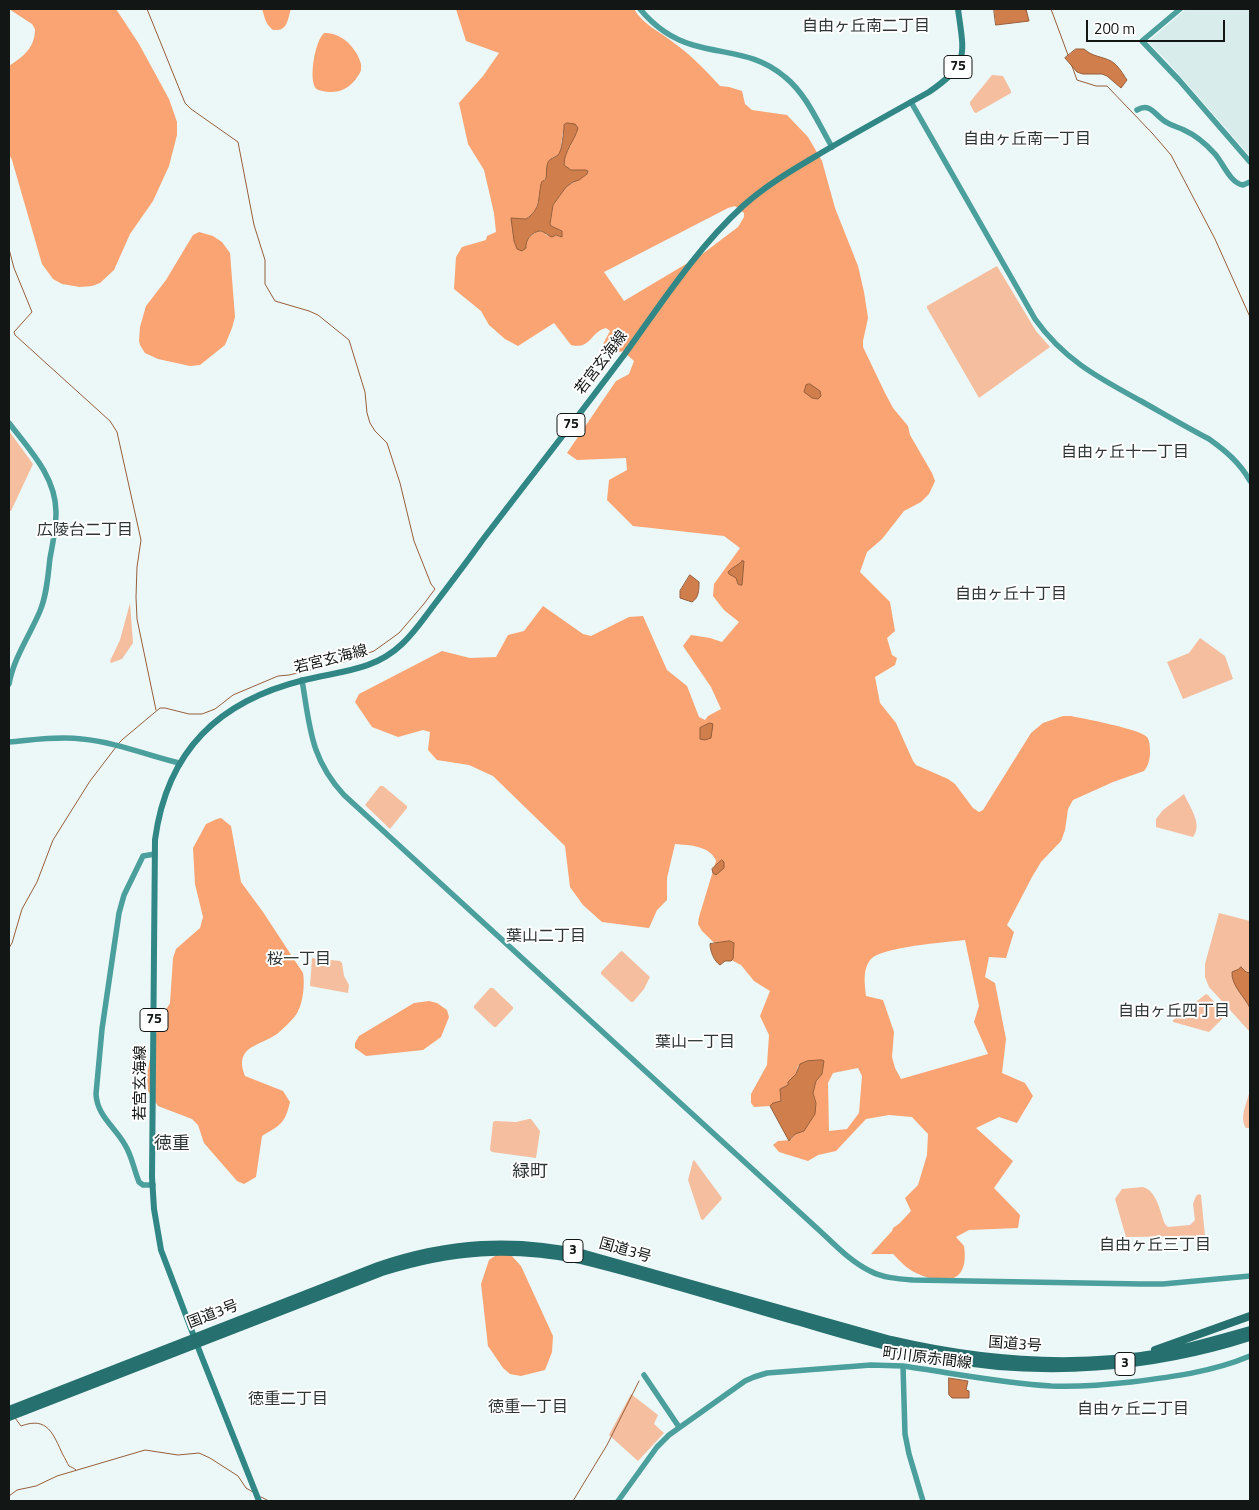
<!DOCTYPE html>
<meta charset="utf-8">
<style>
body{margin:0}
#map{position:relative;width:1259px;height:1510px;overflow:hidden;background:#ecf7f7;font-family:"Titillium Web",sans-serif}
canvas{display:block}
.frame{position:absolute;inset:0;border:10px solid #121615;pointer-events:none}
.scale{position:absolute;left:1086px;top:20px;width:139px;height:22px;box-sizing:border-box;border:2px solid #121615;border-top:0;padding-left:6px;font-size:15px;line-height:18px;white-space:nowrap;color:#121615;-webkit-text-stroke:4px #fff;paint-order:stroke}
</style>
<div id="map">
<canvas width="1259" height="1510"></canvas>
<div class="frame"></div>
<div class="scale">200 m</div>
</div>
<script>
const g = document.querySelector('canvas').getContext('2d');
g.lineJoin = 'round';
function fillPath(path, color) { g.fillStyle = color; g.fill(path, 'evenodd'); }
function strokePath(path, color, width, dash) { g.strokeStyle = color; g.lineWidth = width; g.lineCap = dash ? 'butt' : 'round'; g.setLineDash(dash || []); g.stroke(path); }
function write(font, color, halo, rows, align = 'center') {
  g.font = font + ' "Titillium Web","Noto Sans JP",sans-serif'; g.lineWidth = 4; g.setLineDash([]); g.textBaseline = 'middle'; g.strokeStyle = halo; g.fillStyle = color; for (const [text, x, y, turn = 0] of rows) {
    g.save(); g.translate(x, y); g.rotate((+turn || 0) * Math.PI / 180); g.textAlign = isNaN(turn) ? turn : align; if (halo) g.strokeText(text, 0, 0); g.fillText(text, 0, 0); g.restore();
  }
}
const built = new Path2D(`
 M 1186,9 L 1248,9 L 1250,12 L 1250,156 L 1167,61 L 1150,44 L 1149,41 Z`);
const green = new Path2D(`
 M 992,75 L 1003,76 L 1011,91 L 1011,93 L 976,113 L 974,112 L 970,104 L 970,102 Z
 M 997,266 L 1036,331 L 1050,347 L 979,398 L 927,308 L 927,306 Z
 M 9,431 L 33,464 L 11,511 L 9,511 Z
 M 130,603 L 133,643 L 122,659 L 111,663 L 110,661 L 120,640 Z
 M 1200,638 L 1225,656 L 1233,679 L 1183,699 L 1167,662 L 1189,653 Z
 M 380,786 L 383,786 L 407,806 L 407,808 L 390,829 L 365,805 Z
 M 1184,794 C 1190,808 1203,824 1193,837 L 1156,827 L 1156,819 L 1163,810 Z
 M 1219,913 L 1250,921 L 1250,1032 L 1209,987 L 1205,977 L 1205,964 Z
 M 622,951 L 650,977 L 644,989 L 633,1002 L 631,1002 L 601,974 L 601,972 L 620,952 Z
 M 312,958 L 340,961 L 342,963 L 344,976 L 349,985 L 348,993 L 310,986 Z
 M 490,988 L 493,988 L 513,1007 L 513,1009 L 496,1027 L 494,1027 L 474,1008 L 474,1006 Z
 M 1206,994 L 1208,995 L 1226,1015 L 1209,1032 L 1173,1022 L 1173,1020 Z
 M 1250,1091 L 1250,1128 L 1246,1128 C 1239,1118 1247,1102 1250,1091 Z
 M 529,1119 L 531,1119 L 540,1131 L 536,1158 L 492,1152 L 490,1150 L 493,1122 L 495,1121 L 516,1122 Z
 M 694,1160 L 722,1198 L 721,1200 L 703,1220 L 701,1219 L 688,1180 L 693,1161 Z
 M 1143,1187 C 1157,1191 1160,1212 1165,1224 L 1168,1227 L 1190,1225 L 1195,1220 L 1193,1204 L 1196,1196 L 1199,1194 L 1201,1195 L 1205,1236 L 1126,1237 L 1115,1199 L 1122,1189 Z
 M 631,1394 L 658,1415 L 654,1424 L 664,1433 L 638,1461 L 609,1435 Z`);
const forest = new Path2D(`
 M 9,9 L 116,9 L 139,44 L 169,99 L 177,122 L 177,135 L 169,166 L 153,201 L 130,234 L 114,270 L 100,283 L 92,286 L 80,287 L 62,284 L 53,279 L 42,264 L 12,160 L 9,154 L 9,66 C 23,57 35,48 35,29 L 32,24 Z
 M 262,9 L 291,9 C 288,17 288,30 277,30 C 274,30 272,30 270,27 C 265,23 264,14 262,9 Z
 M 456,9 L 634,9 C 644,26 663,33 678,46 C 694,58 707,72 720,86 L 729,87 L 742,91 L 745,104 L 752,110 L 787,115 L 808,137 L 822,161 L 835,208 L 858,266 L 864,292 L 868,318 L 863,341 L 863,347 L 885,393 L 893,408 L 908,426 L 910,435 L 932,473 L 935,481 L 929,494 L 921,502 L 904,511 L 882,539 L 867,552 L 860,572 L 890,602 L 895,631 L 887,638 L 892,655 L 897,658 L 895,665 L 875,677 L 880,703 L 896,723 L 913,761 L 916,765 L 948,779 L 955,784 L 973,808 L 979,812 L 983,810 L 1031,733 L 1043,723 L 1063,716 L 1071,716 C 1085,719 1140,729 1147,737 C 1150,741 1150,748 1150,753 C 1150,759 1148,766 1144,771 L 1113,782 L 1073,800 L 1068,809 L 1065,830 L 1061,841 L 1041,862 L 1032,877 L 1007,925 L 1014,932 L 1006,958 L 989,957 L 985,977 L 995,983 L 1006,1039 L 1002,1073 L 1025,1083 L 1033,1096 L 1017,1123 L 999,1117 L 976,1128 L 1013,1161 L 994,1188 L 1020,1215 L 1018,1228 L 969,1230 L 956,1237 L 964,1246 C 970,1285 942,1286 914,1272 C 906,1268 899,1260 893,1254 L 871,1254 L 892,1231 L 893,1228 L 900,1223 L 911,1211 L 905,1198 L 918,1185 L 927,1155 L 928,1134 L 912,1117 L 889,1115 L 866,1119 L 836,1151 L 818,1155 L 808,1161 L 779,1152 L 773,1145 L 778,1141 L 791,1140 L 795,1134 L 804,1131 L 813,1117 L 815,1111 L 816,1103 L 813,1093 L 816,1081 L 823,1072 L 823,1061 L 807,1061 L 798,1066 L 796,1074 L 788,1082 L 788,1085 L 780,1089 L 781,1101 L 773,1103 L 770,1106 L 754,1107 L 751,1103 L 751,1094 L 767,1065 L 769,1035 L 760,1016 L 770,991 L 754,981 L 741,965 L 733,961 L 702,931 L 698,924 L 699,917 L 716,861 C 711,846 689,845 675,844 L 667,878 L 667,900 L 657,910 L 649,928 L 602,922 L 583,905 L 570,887 L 565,846 L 493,776 L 469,765 L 437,760 L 428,750 L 430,732 L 423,730 L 398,737 L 372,727 L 355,702 L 359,694 L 442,651 L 470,658 L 496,657 L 508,635 L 524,631 L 543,606 L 583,634 L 591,636 L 629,617 L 643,616 L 667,670 L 687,686 L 699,717 L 705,720 L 708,716 L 721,709 L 711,687 L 683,646 L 691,635 L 710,638 L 722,642 L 739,622 L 724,610 L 713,596 L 714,584 L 740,548 L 724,536 L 633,526 L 607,500 L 609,480 L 627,470 L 626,458 L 577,460 L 567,453 L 616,381 L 629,374 L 634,361 L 623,351 L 609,355 L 602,346 L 610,331 L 606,328 C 591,331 591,350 571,345 L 554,323 L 518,346 L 505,339 L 489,325 L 481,311 L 454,289 L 456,257 L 462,247 L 486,240 L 487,236 L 496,232 L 494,213 L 484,170 L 468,144 L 459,103 L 483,76 L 499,53 L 466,41 ZM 564,125 L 571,145 C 566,151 564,157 564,165 L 571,170 L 586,170 L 588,171 L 587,174 L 566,187 L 553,205 L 550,224 L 551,226 L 562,231 L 562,236 C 558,236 553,236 549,236 C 542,234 549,234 543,232 C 534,229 527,239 525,245 L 517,218 L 526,219 L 535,211 L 540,196 L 541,185 L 546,177 L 547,166 L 552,158 L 559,155 L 560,152 ZM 735,206 L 744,213 L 744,217 L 738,227 L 701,255 L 624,301 L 604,272 L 728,208 ZM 965,940 L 979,1006 L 974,1022 L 988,1054 L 901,1079 L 895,1068 L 892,1057 L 894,1032 L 883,1000 L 866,996 C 865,985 862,969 871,959 C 882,947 946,942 965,940 ZM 858,1068 L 862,1076 L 859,1113 L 847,1129 L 829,1131 L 828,1083 L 833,1073 Z
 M 324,33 C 338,32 350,42 357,54 C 359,59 362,63 361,69 C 361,72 358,76 356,79 C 347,90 337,94 322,91 C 318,90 315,89 314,85 C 310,73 315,42 324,33 Z
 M 199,232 L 213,236 L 222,242 L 230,253 L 235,317 L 232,328 L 225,345 L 200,365 L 190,366 L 158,359 L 145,353 L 140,345 L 139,341 L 140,327 L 146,306 L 166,280 L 193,235 Z
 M 221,818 L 231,826 L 241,882 L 263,912 L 303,973 C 305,983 303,1003 298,1011 C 296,1017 282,1030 277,1034 C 260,1046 233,1046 245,1076 L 283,1091 L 290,1102 C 285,1124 280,1125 262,1136 L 256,1177 L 244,1184 L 237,1181 L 204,1143 L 198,1125 L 192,1119 L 158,1106 L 148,1091 L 147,1075 L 153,1043 L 161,1018 L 170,1003 L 173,958 L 176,949 L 200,928 L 203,917 L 195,884 L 193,848 L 206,824 L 217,819 Z
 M 429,1001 L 437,1003 L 447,1010 L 449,1017 L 441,1037 L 423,1050 L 366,1056 L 355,1048 L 355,1043 L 359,1036 L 414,1003 Z
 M 499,1253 L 511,1255 L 521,1266 L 553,1336 L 552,1352 L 545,1370 L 521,1376 L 510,1374 L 503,1368 L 488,1346 L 481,1284 L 489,1260 Z`);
const water = new Path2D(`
 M 994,9 L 1026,9 L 1029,21 L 996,25 Z
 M 1076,49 L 1084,49 C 1093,57 1101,56 1111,61 C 1118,65 1123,74 1127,80 L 1121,88 L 1107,76 L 1102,74 L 1083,74 L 1077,72 L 1065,58 Z
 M 567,123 L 575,124 L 578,128 C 575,140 564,151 564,165 L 571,170 L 586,170 L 588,171 L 587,174 L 579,180 L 573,182 L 566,187 L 553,205 L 550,224 L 551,226 L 562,231 L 562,237 L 556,235 L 552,237 C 548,236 545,232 541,231 C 532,231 525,240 526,248 L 522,251 L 517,249 L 514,241 L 511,218 L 526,219 C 541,209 538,199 541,184 C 543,178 543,183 546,178 C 547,174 546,170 547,166 C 548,158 553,159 558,155 C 562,152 564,130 564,125 Z
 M 810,384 L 820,391 L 821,396 L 818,399 L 812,398 L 804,392 L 806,385 Z
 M 742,561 L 744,561 L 742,585 L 740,585 L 738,584 L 736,578 L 729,574 L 728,572 C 732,567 738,566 742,561 Z
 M 690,575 L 699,582 C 699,589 699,598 692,602 L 680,598 L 680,591 Z
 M 710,723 L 713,724 L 711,738 L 705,740 L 700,739 L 700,728 Z
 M 722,860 L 724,862 L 724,868 L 716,875 L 713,873 L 712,869 Z
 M 730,941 L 734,943 L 733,959 L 731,961 L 725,961 L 720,965 C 714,961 710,951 710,944 Z
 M 1241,967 L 1246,972 L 1250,973 L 1250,1008 C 1244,996 1231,985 1232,972 L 1239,969 Z
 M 822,1060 L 824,1061 L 822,1074 L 816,1081 L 813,1093 L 816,1103 L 815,1114 L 804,1131 L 795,1134 L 789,1141 L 770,1106 L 773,1103 L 781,1101 L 780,1089 L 788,1085 L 788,1082 L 796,1074 L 800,1064 L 807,1061 Z
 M 949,1378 L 968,1381 L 966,1390 L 969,1391 L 969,1398 L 952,1398 L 949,1395 Z`);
const stream = new Path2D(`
 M 1051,9 L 1068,55
 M 1072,66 L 1077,80 L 1096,86 L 1107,86 L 1152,133 L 1171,155 L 1215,239 L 1250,317
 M 9,249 L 14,268 L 32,312 L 14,332 L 15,335 L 110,421 L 117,432 L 141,540 L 137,567 L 136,597 L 137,619 L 156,710
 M 118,744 L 123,739 L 160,708 L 165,708 L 189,714 L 202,714 L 215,709 L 233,695 L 278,676 L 289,675 L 341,663 L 374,651 L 399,633 L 423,605 L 435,589 L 431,584 L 414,541 L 400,483 L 387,443 L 375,431 L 370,423 L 367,413 L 365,392 L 349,340 L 318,315 L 309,311 L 275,301 L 265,284 L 265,260 L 254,225 L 238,142 L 191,109 L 185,103 L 147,9
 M 9,948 L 12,943 L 22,909 L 37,882 L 53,840 L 90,781 L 116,747
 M 15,1418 L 21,1426 C 48,1416 53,1434 63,1455 C 65,1458 67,1463 69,1466 C 71,1467 74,1468 76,1470
 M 9,1496 L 17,1490 L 36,1486 L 57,1476 L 145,1450 L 178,1455 L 199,1453 L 210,1458 L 238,1476 L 246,1488 L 253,1492
 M 261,1497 L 269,1501
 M 573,1501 L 607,1445 L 639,1381`);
const secondary = new Path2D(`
 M 640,9 C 654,26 672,39 693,45 C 727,55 756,52 785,77 C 807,95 818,123 832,147
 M 1180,9 L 1142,41 L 1179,80 L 1250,162
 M 911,102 L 1035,319 C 1064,360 1099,378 1141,401 C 1164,414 1186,427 1209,439 C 1226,451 1240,463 1250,481
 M 1137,110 C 1151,102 1155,116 1166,122 C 1172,126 1178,127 1184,130 C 1195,135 1207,145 1215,154 C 1223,163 1230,183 1243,185 L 1250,182
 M 9,423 C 29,449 56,477 56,512 C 56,528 53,543 50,558 C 48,575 47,594 40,611 C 30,635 14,657 9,684
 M 302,680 C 310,727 310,758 344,795 L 820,1231 C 835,1245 851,1262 870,1271 C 883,1278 899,1279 913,1280 L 1141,1284 L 1163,1284 L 1250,1276
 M 9,742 C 33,740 58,736 82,739 C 114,742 147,755 179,763
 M 153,1185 L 143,1185 L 139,1182 C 134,1170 132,1156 125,1145 C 115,1127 97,1116 96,1094 L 102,1029 L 119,913 L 124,895 L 143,856 L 155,854
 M 903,1366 L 905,1434 L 909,1454 L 923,1501
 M 644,1375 L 679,1427
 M 618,1501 L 657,1447 L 669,1435 L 745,1381 L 754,1377 L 767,1373 L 871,1365 L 903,1366 C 952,1373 1002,1383 1051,1386 C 1078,1387 1105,1385 1131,1382 C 1172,1377 1212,1372 1250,1356`);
const primary = new Path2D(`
 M 259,1501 L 201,1355 L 161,1250 L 154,1209 L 152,1177 L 155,840 C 167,750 219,701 304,680 C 340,671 374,671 402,644 C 415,632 424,618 434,605 C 450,584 466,563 481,542 C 529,479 577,418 624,355 C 661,304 696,249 743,206 C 766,185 794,169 821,153 C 857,132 893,112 929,92 C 970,64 964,54 958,9`);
const highway = new Path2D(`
 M 1155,1350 L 1250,1316
 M 9,1410 L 378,1266 C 448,1242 514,1238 585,1254 L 891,1340 C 981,1361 1074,1369 1166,1352 C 1194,1346 1222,1338 1250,1330
 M 9,1417 L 382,1272 C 452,1250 509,1246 581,1260 C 655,1278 727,1301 800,1322 C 846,1336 892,1349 940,1358 C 1043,1377 1150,1369 1250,1337`);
const shields = [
 [958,67,28],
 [571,425,28],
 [154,1020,28],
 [573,1251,20],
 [1125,1364,20]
];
const shieldNames = [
 ["75",958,67],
 ["75",571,425],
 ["75",154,1020],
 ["3",573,1251],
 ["3",1125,1364]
];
const streetNames = [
 ["若宮玄海線",602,363,-53],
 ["若宮玄海線",331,660,-14],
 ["若宮玄海線",141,1083,-90],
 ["国道3号",625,1251,16],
 ["国道3号",213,1315,-21],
 ["国道3号",1015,1345,4],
 ["町川原赤間線",927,1359,7]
];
const neighbourhoodNames = [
 ["自由ヶ丘南二丁目",866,27],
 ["自由ヶ丘南一丁目",1027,140],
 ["自由ヶ丘十一丁目",1125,453],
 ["広陵台二丁目",85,531],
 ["自由ヶ丘十丁目",1011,595],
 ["葉山二丁目",546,937],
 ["桜一丁目",299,960],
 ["自由ヶ丘四丁目",1174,1012],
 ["葉山一丁目",695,1043],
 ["自由ヶ丘三丁目",1155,1246],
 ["徳重二丁目",288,1400],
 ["徳重一丁目",528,1408],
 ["自由ヶ丘二丁目",1133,1410]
];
const quarterNames = [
 ["徳重",172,1145],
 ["緑町",530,1173]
];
fillPath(built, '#d8eceb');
fillPath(green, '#f4be9f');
fillPath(forest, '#f9a472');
fillPath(water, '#cf7e4c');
strokePath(water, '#965f3c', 1);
strokePath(stream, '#965f3c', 1);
strokePath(secondary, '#4b9f9d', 5.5);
strokePath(primary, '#308785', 6);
strokePath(highway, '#26716f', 8);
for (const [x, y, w] of shields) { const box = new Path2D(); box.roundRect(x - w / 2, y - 11.5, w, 23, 4); g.fillStyle = '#fff'; g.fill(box); strokePath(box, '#121615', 1); }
write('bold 14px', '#121615', null, shieldNames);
write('15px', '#121615', '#fff', streetNames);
write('16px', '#2e3636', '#fff', neighbourhoodNames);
write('18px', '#2e3636', '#fff', quarterNames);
</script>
